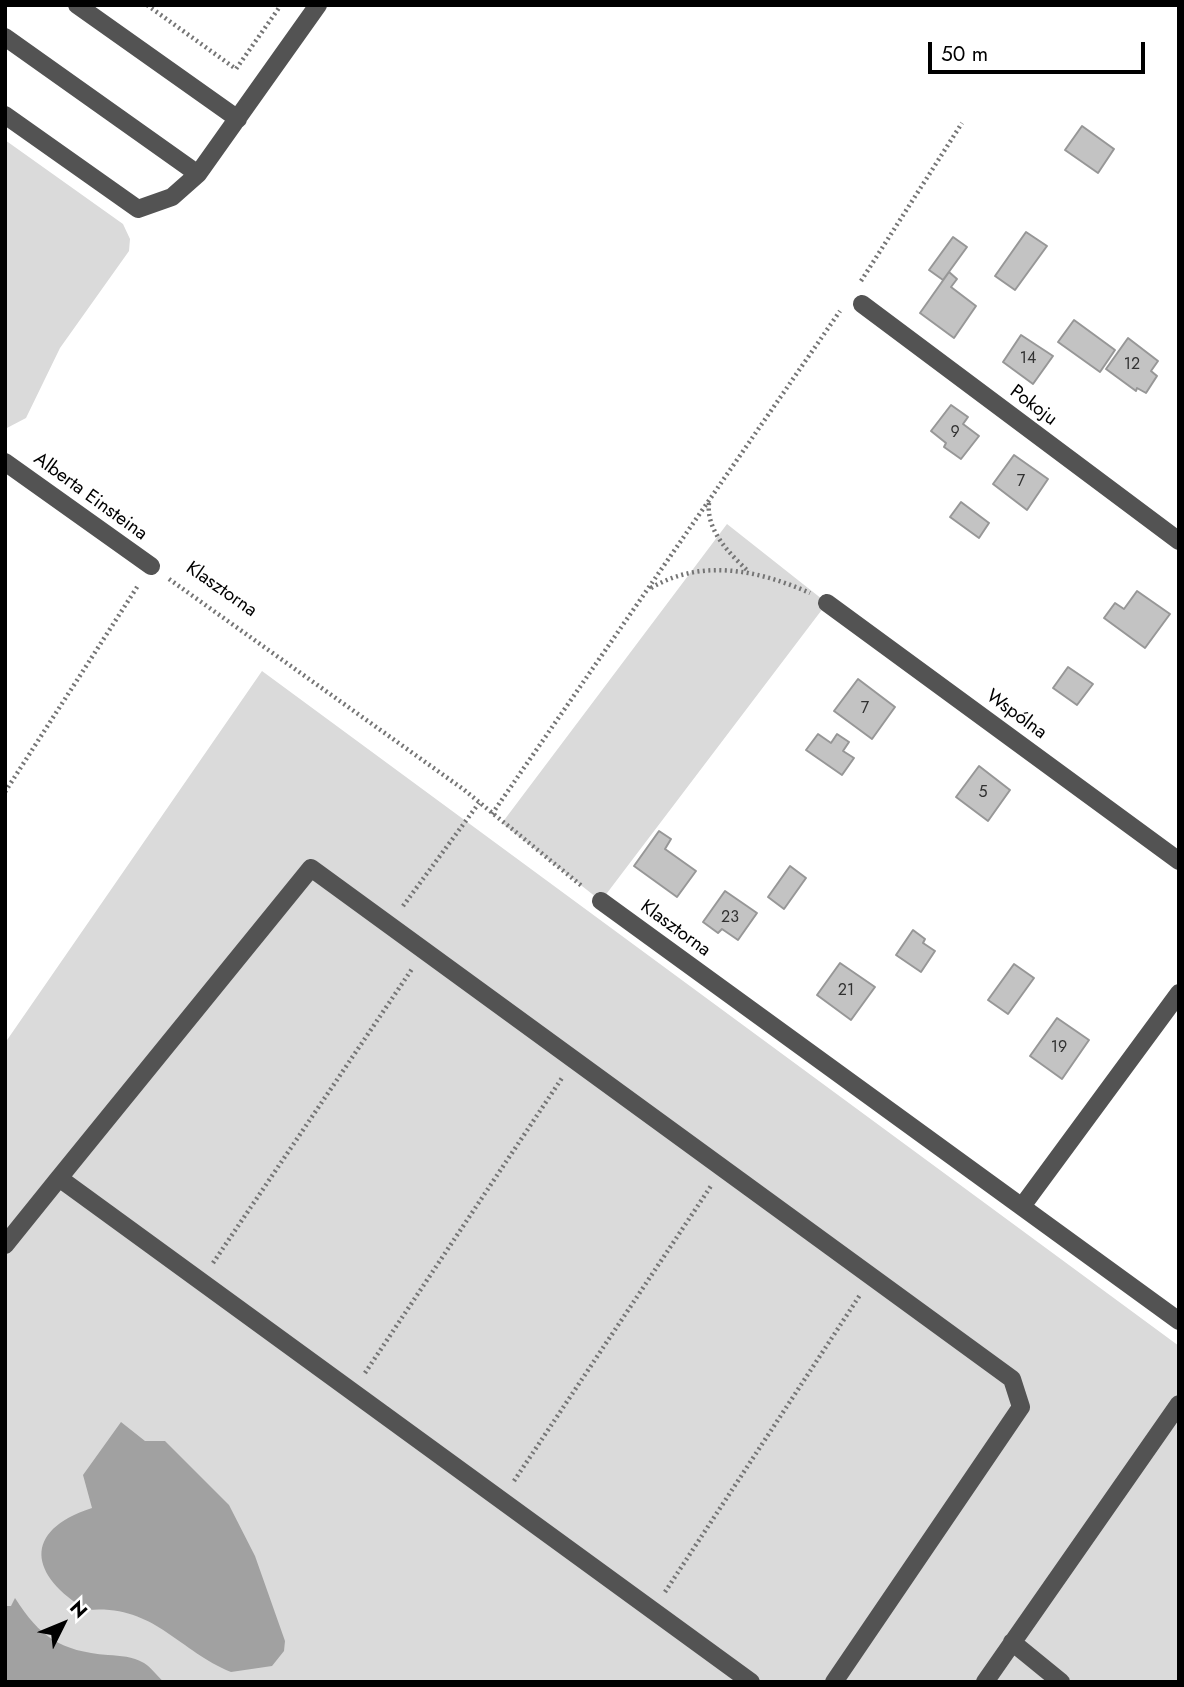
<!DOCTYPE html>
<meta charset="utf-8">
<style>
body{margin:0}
#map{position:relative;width:1184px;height:1687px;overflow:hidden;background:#fff;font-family:Jost,sans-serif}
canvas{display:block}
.frame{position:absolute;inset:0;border:7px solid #000;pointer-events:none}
.north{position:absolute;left:28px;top:1589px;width:70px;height:70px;-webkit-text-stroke:5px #fff;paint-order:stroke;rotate:47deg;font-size:19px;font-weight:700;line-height:28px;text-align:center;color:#000}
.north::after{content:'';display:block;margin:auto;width:24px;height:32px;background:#000;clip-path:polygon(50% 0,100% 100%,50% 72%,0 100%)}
.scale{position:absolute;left:928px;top:42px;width:217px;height:32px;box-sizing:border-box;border:4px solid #000;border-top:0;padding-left:9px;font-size:21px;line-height:24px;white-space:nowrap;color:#000;-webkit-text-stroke:5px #fff;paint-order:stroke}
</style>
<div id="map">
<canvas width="1184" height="1687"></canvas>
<div class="frame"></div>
<div class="north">N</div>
<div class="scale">50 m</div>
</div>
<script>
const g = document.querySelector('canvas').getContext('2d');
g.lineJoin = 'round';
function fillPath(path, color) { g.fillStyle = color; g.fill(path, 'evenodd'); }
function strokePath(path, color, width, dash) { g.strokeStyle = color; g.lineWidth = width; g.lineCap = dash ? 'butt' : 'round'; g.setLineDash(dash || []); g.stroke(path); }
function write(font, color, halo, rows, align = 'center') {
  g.font = font + ' Jost,sans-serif'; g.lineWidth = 5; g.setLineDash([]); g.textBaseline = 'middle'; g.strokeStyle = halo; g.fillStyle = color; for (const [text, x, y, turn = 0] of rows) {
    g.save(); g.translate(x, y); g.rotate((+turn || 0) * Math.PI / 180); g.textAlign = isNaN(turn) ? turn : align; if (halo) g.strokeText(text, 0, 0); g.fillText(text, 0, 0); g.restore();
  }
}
const green = new Path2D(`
 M 5,140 L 123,224 L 130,239 L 129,251 L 60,348 L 26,418 L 5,429 Z
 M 727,524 L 827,603 L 601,901 L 502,823 Z
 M 262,671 L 1179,1346 L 1179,1682 L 5,1682 L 5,1043 Z`);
const water = new Path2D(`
 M 121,1422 L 145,1441 L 165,1441 L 229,1505 L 255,1556 L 285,1641 L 284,1651 L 272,1666 L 231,1672 C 176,1649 154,1604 87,1610 C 30,1576 21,1531 92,1508 L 83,1475 Z
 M 15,1598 C 40,1637 60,1651 108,1655 C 121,1656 132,1656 144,1663 C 152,1668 157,1676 164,1682 L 5,1682 L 5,1606 L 11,1606 Z`);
const building = new Path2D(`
 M 1082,126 L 1114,149 L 1098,173 L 1065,150 Z
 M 1026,232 L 1047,246 L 1015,290 L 995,276 Z
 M 953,237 L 967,247 L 943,280 L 929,270 Z
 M 949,272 L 957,279 L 951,287 L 976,306 L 954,338 L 920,313 Z
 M 1074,320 L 1115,350 L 1100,372 L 1058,342 Z
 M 1021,335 L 1053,356 L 1033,384 L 1003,362 Z
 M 1128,338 L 1158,361 L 1151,371 L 1157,376 L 1146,393 L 1137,388 L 1136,391 L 1106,369 Z
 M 951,405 L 968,417 L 963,424 L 979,436 L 961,459 L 944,447 L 946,443 L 931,431 Z
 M 1014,455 L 1048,479 L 1027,510 L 993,484 Z
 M 961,502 L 989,523 L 979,538 L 950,517 Z
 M 1137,591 L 1170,614 L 1145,648 L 1104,618 L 1115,603 L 1124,609 Z
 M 1068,667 L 1093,684 L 1077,705 L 1053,688 Z
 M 858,679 L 895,707 L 872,739 L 834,711 Z
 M 818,734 L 831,743 L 837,734 L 849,742 L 843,751 L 854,758 L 842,775 L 806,750 Z
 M 979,766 L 1010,790 L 988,821 L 956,797 Z
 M 659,831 L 671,839 L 665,849 L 696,871 L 677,897 L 634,866 Z
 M 790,866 L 806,878 L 784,909 L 768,897 Z
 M 725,891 L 757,913 L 738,940 L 722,929 L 718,933 L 703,922 Z
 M 913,930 L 925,939 L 923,943 L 935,951 L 921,972 L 896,955 Z
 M 840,963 L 875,987 L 851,1020 L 817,995 Z
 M 1014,964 L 1034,978 L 1008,1014 L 988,1000 Z
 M 1057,1018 L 1089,1040 L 1062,1079 L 1030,1056 Z`);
const path = new Path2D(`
 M 147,5 L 236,69 L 281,5
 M 861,281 L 962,123
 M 709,503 C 706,531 730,554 749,572
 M 169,579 L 463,789 L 583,887
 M 651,588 C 702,558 758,570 810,593
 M 5,792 L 139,584
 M 492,814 L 840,311
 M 403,906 L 479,803
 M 213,1263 L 412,969
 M 365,1373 L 562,1078
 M 514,1481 L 711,1186
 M 665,1592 L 860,1295`);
const minor = new Path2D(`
 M 77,5 L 238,119
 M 5,37 L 198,174
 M 5,115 L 138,209 L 172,197 L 198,174 L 318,5
 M 862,304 L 1179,541
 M 5,462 L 151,566
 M 827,603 L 1179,861
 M 601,901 L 1179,1321
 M 1023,1205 L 1179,993
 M 5,1245 L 59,1178
 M 1012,1642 L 1061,1682
 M 751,1682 L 59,1178 L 311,868 L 1012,1379 L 1021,1407 L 834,1682
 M 985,1682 L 1179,1404`);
const numberNames = [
 ["14",1028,359],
 ["12",1132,365],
 ["9",955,433],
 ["7",1021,482],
 ["7",865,709],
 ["5",983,793],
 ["23",730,918],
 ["21",846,991],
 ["19",1059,1048]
];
const streetNames = [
 ["Pokoju",1033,406,37],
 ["Alberta Einsteina",90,497,36],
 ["Klasztorna",221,590,35],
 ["Wspólna",1016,715,36],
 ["Klasztorna",675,929,36]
];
fillPath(green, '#dadada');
fillPath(water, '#a1a1a1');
fillPath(building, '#c3c3c3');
strokePath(building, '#979797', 2);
strokePath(path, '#757575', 4.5, [2, 3.5]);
strokePath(minor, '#535353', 18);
write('16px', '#313131', null, numberNames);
write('19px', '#000', '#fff', streetNames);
</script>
